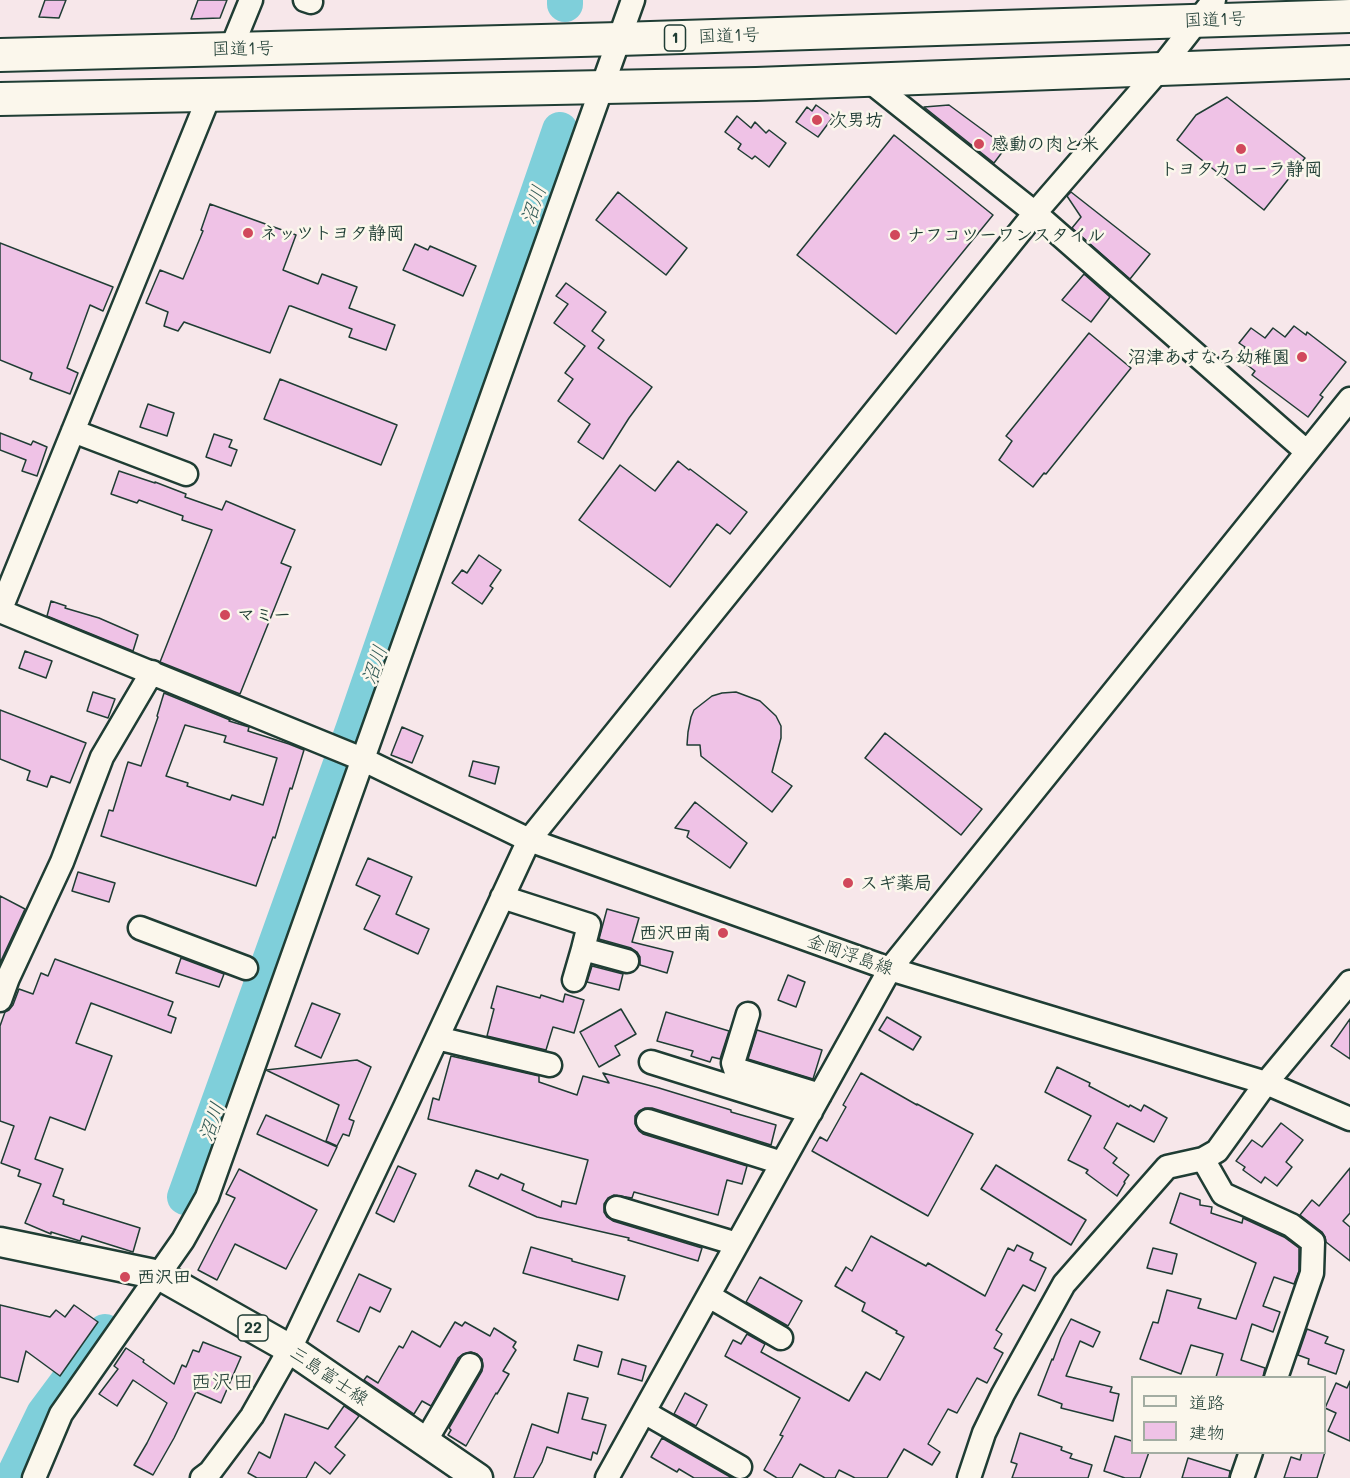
<!DOCTYPE html>
<meta charset="utf-8">
<style>
body{margin:0}
#map{position:relative;width:1350px;height:1478px;overflow:hidden;background:#f7e7ea;font-family:Mali,"Klee One",sans-serif}
canvas{display:block}
.legend{position:absolute;left:1131px;top:1376px;width:195px;height:78px;box-sizing:border-box;background:#fbf7ec;border:2px solid #a3ada2;margin:0;padding:8px 10px;list-style:none;font-size:18px;color:#1f3d34}
.legend li{display:flex;align-items:center;gap:12px;height:30px}
.legend b{width:30px;border:2px solid #a3ada2}
</style>
<div id="map">
<canvas width="1350" height="1478"></canvas>
<ul class="legend">
<li><b style="height:8px;background:#fbf7ec"></b>道路</li>
<li><b style="height:16px;background:#efc2e6"></b>建物</li>
</ul>
</div>
<script>
const g = document.querySelector('canvas').getContext('2d');
g.lineJoin = 'round';
function strokePath(path, color, width, dash) { g.strokeStyle = color; g.lineWidth = width; g.lineCap = dash ? 'butt' : 'round'; g.setLineDash(dash || []); g.stroke(path); }
function fillPath(path, color) { g.fillStyle = color; g.fill(path, 'evenodd'); }
function write(font, color, halo, rows, align = 'center') {
  g.font = font + ' Mali,"Klee One",sans-serif'; g.lineWidth = 5; g.setLineDash([]); g.textBaseline = 'middle'; g.strokeStyle = halo; g.fillStyle = color; for (const [text, x, y, turn = 0] of rows) {
    g.save(); g.translate(x, y); g.rotate((+turn || 0) * Math.PI / 180); g.textAlign = isNaN(turn) ? turn : align; if (halo) g.strokeText(text, 0, 0); g.fillText(text, 0, 0); g.restore();
  }
}
const river = new Path2D(`
 M 565,4 L 565,0
 M 185,1197 L 353,730 L 560,130
 M 13,1478 L 44,1414 L 105,1332`);
const building = new Path2D(`
 M 45,0 L 66,0 L 59,18 L 39,17 Z
 M 198,0 L 227,0 L 220,18 L 191,19 Z
 M 1227,97 L 1305,158 L 1264,210 L 1177,140 L 1196,115 Z
 M 816,105 L 833,117 L 818,137 L 796,122 L 807,107 L 812,111 Z
 M 949,105 L 1006,147 L 994,163 L 924,107 Z
 M 737,116 L 751,128 L 755,122 L 766,133 L 769,130 L 786,143 L 769,167 L 755,156 L 752,159 L 738,149 L 741,144 L 725,132 Z
 M 894,135 L 993,215 L 896,334 L 797,255 Z
 M 618,192 L 687,248 L 666,275 L 596,220 Z
 M 1071,192 L 1150,254 L 1130,279 L 1072,228 L 1081,217 L 1067,196 Z
 M 210,204 L 296,235 L 283,270 L 318,284 L 322,274 L 357,287 L 349,308 L 395,325 L 386,350 L 349,337 L 352,329 L 291,306 L 289,306 L 270,353 L 184,322 L 178,331 L 164,326 L 168,312 L 146,303 L 160,270 L 183,279 L 203,231 L 201,230 Z
 M 0,243 L 113,287 L 103,311 L 90,305 L 67,368 L 78,373 L 70,394 L 30,379 L 32,373 L 0,360 Z
 M 415,244 L 428,250 L 430,246 L 476,266 L 463,296 L 403,270 Z
 M 1084,274 L 1110,297 L 1091,322 L 1062,300 Z
 M 566,283 L 606,312 L 592,331 L 604,340 L 598,348 L 652,387 L 629,418 L 603,459 L 578,442 L 590,424 L 558,401 L 573,379 L 565,373 L 585,346 L 554,323 L 568,304 L 556,296 Z
 M 1294,326 L 1306,335 L 1307,332 L 1346,362 L 1320,395 L 1323,397 L 1308,417 L 1252,375 L 1255,371 L 1237,357 L 1245,347 L 1239,343 L 1251,328 L 1265,338 L 1273,328 L 1285,337 Z
 M 1089,333 L 1131,368 L 1046,474 L 1044,473 L 1033,487 L 999,460 L 1012,441 L 1006,436 Z
 M 280,379 L 397,425 L 381,465 L 264,419 Z
 M 148,404 L 174,413 L 167,436 L 140,427 Z
 M 0,433 L 31,445 L 33,441 L 47,447 L 37,476 L 22,471 L 26,460 L 0,450 Z
 M 214,434 L 232,440 L 229,447 L 237,450 L 231,466 L 206,457 Z
 M 678,461 L 689,470 L 690,469 L 747,512 L 730,534 L 717,524 L 670,587 L 579,520 L 620,465 L 655,491 Z
 M 119,471 L 155,483 L 155,482 L 186,494 L 185,497 L 222,510 L 226,501 L 295,530 L 281,563 L 291,567 L 240,694 L 160,662 L 212,530 L 182,520 L 183,516 L 139,500 L 137,503 L 111,494 Z
 M 479,555 L 501,570 L 490,586 L 493,588 L 482,604 L 452,583 L 462,570 L 467,573 Z
 M 51,601 L 66,606 L 65,608 L 99,618 L 138,635 L 133,651 L 47,616 Z
 M 25,651 L 52,661 L 46,678 L 19,668 Z
 M 93,692 L 115,699 L 108,718 L 87,711 Z
 M 736,692 L 760,701 L 776,716 L 781,726 L 781,738 L 772,772 L 792,786 L 772,812 L 701,756 L 700,745 L 687,745 L 688,732 L 691,717 L 694,710 L 712,696 L 722,693 Z
 M 164,693 L 230,720 L 229,721 L 249,727 L 248,731 L 289,744 L 304,750 L 292,789 L 290,788 L 275,838 L 273,837 L 256,886 L 101,836 L 109,810 L 113,811 L 128,762 L 141,766 L 158,717 L 157,716 ZM 185,725 L 226,736 L 224,742 L 277,758 L 263,805 L 232,795 L 230,800 L 187,786 L 188,783 L 166,776 Z
 M 0,710 L 86,743 L 70,783 L 51,776 L 47,787 L 27,780 L 30,771 L 0,759 Z
 M 402,727 L 423,736 L 412,763 L 391,755 Z
 M 885,733 L 982,809 L 961,835 L 865,758 Z
 M 473,761 L 499,767 L 495,784 L 469,776 Z
 M 695,802 L 747,843 L 730,868 L 687,837 L 689,831 L 675,828 Z
 M 368,858 L 412,877 L 396,914 L 429,929 L 418,954 L 364,929 L 380,896 L 356,885 Z
 M 78,872 L 115,883 L 109,902 L 72,891 Z
 M 0,896 L 25,909 L 0,963 Z
 M 607,909 L 639,918 L 632,942 L 673,952 L 667,973 L 640,965 L 640,957 L 637,952 L 631,948 L 599,939 Z
 M 181,958 L 224,974 L 219,987 L 176,973 Z
 M 55,959 L 173,1002 L 168,1015 L 176,1018 L 171,1033 L 91,1003 L 76,1043 L 112,1056 L 85,1130 L 50,1117 L 35,1159 L 63,1169 L 53,1196 L 64,1200 L 63,1204 L 140,1228 L 133,1252 L 82,1236 L 80,1241 L 51,1232 L 51,1234 L 25,1223 L 41,1184 L 18,1176 L 20,1170 L 1,1163 L 14,1126 L 0,1121 L 0,1026 L 5,1012 L 9,1010 L 13,1005 L 19,989 L 33,994 L 41,973 L 48,976 Z
 M 592,966 L 623,974 L 619,990 L 587,982 Z
 M 788,975 L 805,982 L 796,1007 L 778,1000 Z
 M 497,986 L 540,998 L 541,995 L 563,1002 L 565,994 L 584,1000 L 574,1033 L 553,1027 L 546,1050 L 487,1036 L 494,1009 L 491,1008 Z
 M 312,1003 L 340,1014 L 321,1058 L 295,1046 Z
 M 621,1009 L 636,1034 L 615,1046 L 620,1055 L 599,1067 L 580,1032 Z
 M 666,1012 L 729,1031 L 720,1059 L 712,1057 L 710,1062 L 691,1056 L 693,1051 L 657,1041 Z
 M 887,1017 L 921,1037 L 913,1050 L 879,1030 Z
 M 1350,1019 L 1350,1059 L 1331,1046 Z
 M 757,1030 L 822,1050 L 813,1079 L 748,1059 Z
 M 451,1056 L 539,1076 L 539,1082 L 577,1095 L 583,1076 L 609,1083 L 603,1073 L 659,1088 L 731,1110 L 731,1112 L 776,1125 L 771,1145 L 652,1108 L 645,1108 L 639,1111 L 635,1116 L 635,1124 L 639,1131 L 643,1134 L 747,1166 L 742,1184 L 727,1180 L 718,1215 L 634,1192 L 632,1198 L 614,1195 L 608,1198 L 604,1204 L 604,1212 L 607,1217 L 613,1221 L 702,1248 L 698,1261 L 628,1240 L 629,1238 L 537,1217 L 469,1186 L 476,1170 L 498,1179 L 501,1174 L 524,1184 L 522,1190 L 561,1207 L 562,1201 L 576,1204 L 588,1160 L 428,1119 L 433,1098 L 439,1100 Z
 M 357,1060 L 371,1067 L 349,1119 L 354,1121 L 349,1136 L 343,1134 L 337,1146 L 326,1141 L 339,1105 L 266,1070 Z
 M 1057,1067 L 1090,1083 L 1089,1086 L 1129,1107 L 1130,1105 L 1141,1111 L 1144,1105 L 1167,1118 L 1154,1142 L 1117,1123 L 1104,1148 L 1117,1158 L 1113,1163 L 1129,1175 L 1124,1182 L 1125,1183 L 1117,1196 L 1086,1173 L 1088,1170 L 1068,1160 L 1091,1116 L 1045,1092 Z
 M 861,1073 L 917,1105 L 917,1104 L 973,1134 L 928,1216 L 812,1151 L 820,1137 L 827,1141 L 846,1107 L 843,1105 Z
 M 266,1115 L 337,1147 L 328,1166 L 257,1134 Z
 M 1281,1123 L 1303,1140 L 1286,1162 L 1292,1167 L 1277,1186 L 1265,1177 L 1261,1183 L 1243,1170 L 1245,1167 L 1236,1161 L 1252,1140 L 1262,1147 Z
 M 996,1165 L 1086,1220 L 1071,1245 L 981,1189 Z
 M 398,1166 L 416,1174 L 394,1222 L 376,1213 Z
 M 1350,1168 L 1350,1213 L 1343,1221 L 1350,1227 L 1350,1261 L 1326,1242 L 1325,1237 L 1322,1232 L 1300,1215 L 1312,1200 L 1319,1206 Z
 M 239,1169 L 317,1210 L 286,1269 L 235,1244 L 217,1280 L 198,1270 L 235,1198 L 226,1194 Z
 M 1180,1193 L 1200,1200 L 1200,1205 L 1212,1207 L 1211,1213 L 1242,1223 L 1243,1218 L 1245,1219 L 1284,1237 L 1299,1248 L 1299,1271 L 1294,1284 L 1274,1277 L 1263,1306 L 1280,1312 L 1273,1332 L 1252,1324 L 1241,1360 L 1265,1368 L 1263,1377 L 1216,1377 L 1223,1354 L 1191,1345 L 1181,1374 L 1140,1359 L 1153,1322 L 1158,1323 L 1167,1290 L 1201,1299 L 1198,1308 L 1236,1319 L 1256,1263 L 1170,1223 Z
 M 871,1236 L 926,1266 L 928,1263 L 985,1296 L 1008,1248 L 1014,1251 L 1017,1245 L 1033,1253 L 1030,1260 L 1046,1268 L 1035,1291 L 1023,1285 L 996,1330 L 1002,1334 L 994,1348 L 1003,1353 L 987,1383 L 977,1378 L 957,1413 L 948,1409 L 928,1444 L 940,1452 L 932,1465 L 904,1449 L 887,1478 L 855,1478 L 839,1470 L 835,1478 L 825,1478 L 800,1464 L 792,1478 L 777,1478 L 764,1470 L 783,1436 L 780,1435 L 800,1398 L 725,1356 L 733,1340 L 741,1344 L 747,1334 L 765,1344 L 761,1352 L 849,1401 L 866,1372 L 880,1380 L 904,1337 L 896,1333 L 897,1331 L 862,1311 L 865,1303 L 835,1286 L 846,1267 L 852,1271 Z
 M 531,1247 L 572,1259 L 572,1261 L 625,1276 L 618,1300 L 523,1273 Z
 M 1153,1248 L 1177,1254 L 1172,1274 L 1147,1268 Z
 M 359,1274 L 391,1289 L 380,1312 L 370,1307 L 359,1332 L 337,1321 Z
 M 760,1277 L 802,1301 L 788,1326 L 746,1302 Z
 M 0,1305 L 50,1317 L 56,1310 L 65,1317 L 74,1305 L 98,1322 L 60,1376 L 26,1351 L 18,1382 L 0,1377 Z
 M 1071,1319 L 1100,1332 L 1093,1347 L 1080,1341 L 1066,1376 L 1112,1387 L 1110,1392 L 1119,1394 L 1113,1421 L 1061,1408 L 1062,1404 L 1038,1395 L 1052,1359 L 1053,1360 L 1061,1338 Z
 M 455,1322 L 462,1326 L 465,1322 L 490,1336 L 494,1328 L 516,1342 L 513,1347 L 516,1350 L 503,1371 L 509,1374 L 497,1394 L 496,1393 L 466,1446 L 448,1435 L 451,1430 L 449,1428 L 482,1371 L 483,1366 L 482,1359 L 477,1354 L 471,1352 L 463,1354 L 458,1358 L 431,1406 L 422,1401 L 414,1414 L 364,1380 L 367,1376 L 378,1383 L 399,1346 L 403,1348 L 412,1331 L 440,1347 Z
 M 1307,1329 L 1328,1337 L 1325,1343 L 1344,1350 L 1336,1374 L 1308,1364 L 1309,1359 L 1298,1355 Z
 M 203,1342 L 241,1357 L 221,1403 L 196,1392 L 174,1438 L 153,1475 L 134,1465 L 147,1443 L 167,1403 L 133,1380 L 117,1406 L 99,1394 L 118,1369 L 114,1366 L 126,1348 L 144,1360 L 143,1362 L 174,1384 L 182,1365 L 186,1367 L 193,1350 L 199,1352 Z
 M 578,1345 L 602,1352 L 598,1367 L 574,1360 Z
 M 622,1359 L 646,1366 L 642,1381 L 618,1374 Z
 M 1350,1381 L 1350,1441 L 1328,1431 L 1336,1413 L 1325,1408 L 1336,1383 L 1347,1388 Z
 M 568,1393 L 588,1398 L 582,1419 L 606,1425 L 597,1454 L 593,1452 L 591,1460 L 547,1447 L 542,1462 L 533,1478 L 514,1478 L 532,1424 L 558,1433 Z
 M 685,1393 L 707,1405 L 696,1426 L 674,1414 Z
 M 344,1406 L 359,1416 L 335,1447 L 345,1455 L 330,1474 L 315,1462 L 306,1478 L 257,1478 L 248,1473 L 259,1452 L 270,1458 L 285,1414 L 328,1429 Z
 M 1020,1433 L 1062,1447 L 1061,1450 L 1072,1454 L 1070,1458 L 1092,1465 L 1088,1478 L 1012,1478 L 1017,1464 L 1011,1462 Z
 M 1115,1436 L 1132,1441 L 1132,1452 L 1149,1452 L 1140,1478 L 1125,1478 L 1104,1471 Z
 M 662,1438 L 732,1478 L 694,1478 L 679,1469 L 677,1472 L 651,1457 Z
 M 1302,1452 L 1325,1452 L 1317,1478 L 1284,1478 L 1291,1457 L 1300,1460 Z
 M 1188,1458 L 1230,1471 L 1229,1478 L 1182,1478 Z`);
const minor = new Path2D(`
 M 305,0 L 311,2
 M 231,49 L 251,0
 M 868,80 L 1035,213 L 1307,452
 M 73,431 L 186,474
 M 0,611 L 362,759 L 529,840 L 890,969 L 1266,1083 L 1350,1119
 M 0,611 L 210,94
 M 502,897 L 589,925 L 583,949 L 627,961
 M 140,928 L 246,968
 M 574,980 L 583,949
 M 0,1000 L 8,978 L 62,862 L 102,757 L 152,672
 M 748,1014 L 733,1063 L 735,1069 L 820,1095
 M 437,1038 L 550,1065
 M 651,1062 L 811,1112
 M 648,1121 L 782,1163
 M 1203,1159 L 1223,1194 L 1291,1225 L 1313,1242 L 1312,1273 L 1276,1378
 M 617,1208 L 737,1244
 M 709,1296 L 781,1338
 M 644,1412 L 740,1467
 M 425,1442 L 470,1365
 M 34,1478 L 61,1414 L 183,1240 L 207,1197 L 633,0
 M 202,1478 L 210,1472 L 252,1416 L 290,1349 L 405,1107 L 529,840 L 1035,213 L 1160,69 L 1214,0
 M 607,1478 L 890,969 L 1350,399
 M 969,1478 L 984,1433 L 1003,1394 L 1064,1284 L 1167,1167 L 1203,1159 L 1217,1151 L 1266,1083 L 1350,982
 M 1242,1478 L 1251,1452`);
const major = new Path2D(`
 M 0,1242 L 159,1275 L 290,1349 L 478,1478`);
const highway = new Path2D(`
 M 0,55 L 619,39 L 1350,16
 M 0,99 L 756,84 L 1350,62`);
const markers = [
 [817,120,6,"#d1495b"],
 [979,144,6,"#d1495b"],
 [1241,149,6,"#d1495b"],
 [248,233,6,"#d1495b"],
 [895,235,6,"#d1495b"],
 [1302,357,6,"#d1495b"],
 [225,615,6,"#d1495b"],
 [848,883,6,"#d1495b"],
 [723,933,6,"#d1495b"],
 [125,1277,6,"#d1495b"]
];
const shields = [
 [675,38,21],
 [253,1328,30]
];
const shieldNames = [
 ["1",675,38],
 ["22",253,1328]
];
const streetNames = [
 ["国道1号",1215,20,-2],
 ["国道1号",729,36,-2],
 ["国道1号",243,49,-1],
 ["金岡浮島線",850,955,19],
 ["三島富士線",329,1376,34]
];
const poiNames = [
 ["次男坊",829,120],
 ["感動の肉と米",991,144],
 ["トヨタカローラ静岡",1241,169,"center"],
 ["ネッツトヨタ静岡",260,233],
 ["ナフコツーワンスタイル",907,235],
 ["沼津あすなろ幼稚園",1290,357,"right"],
 ["マミー",237,615],
 ["スギ薬局",860,883],
 ["西沢田南",711,933,"right"],
 ["西沢田",137,1277]
];
const waterNames = [
 ["沼川",534,205,-71],
 ["沼川",375,665,-71],
 ["沼川",212,1122,-70]
];
const quarterNames = [
 ["西沢田",222,1383]
];
strokePath(river, '#7fcfda', 36);
fillPath(building, '#efc2e6');
strokePath(building, '#1f3d34', 1.5);
strokePath(minor, '#1f3d34', 27);
strokePath(major, '#1f3d34', 33);
strokePath(highway, '#1f3d34', 36);
strokePath(minor, '#fbf7ec', 22);
strokePath(major, '#fbf7ec', 28);
strokePath(highway, '#fbf7ec', 32);
for (const [x, y, r, color] of markers) { const dot = new Path2D(); dot.arc(x, y, r, 0, 2 * Math.PI); g.fillStyle = color; g.fill(dot); strokePath(dot, '#fbf7ec', 2); }
for (const [x, y, w] of shields) { const box = new Path2D(); box.roundRect(x - w / 2, y - 13, w, 26, 4.5); g.fillStyle = '#fbf7ec'; g.fill(box); strokePath(box, '#1f3d34', 1.5); }
write('bold 16px', '#1f3d34', null, shieldNames);
write('18px', '#1f3d34', '#fbf7ec', streetNames);
write('bold 18px', '#1f3d34', '#fbf7ec', poiNames, 'left');
write('italic 20px', '#325a55', '#fbf7ec', waterNames);
write('21px', '#1f3d34', '#fbf7ec', quarterNames);
</script>
